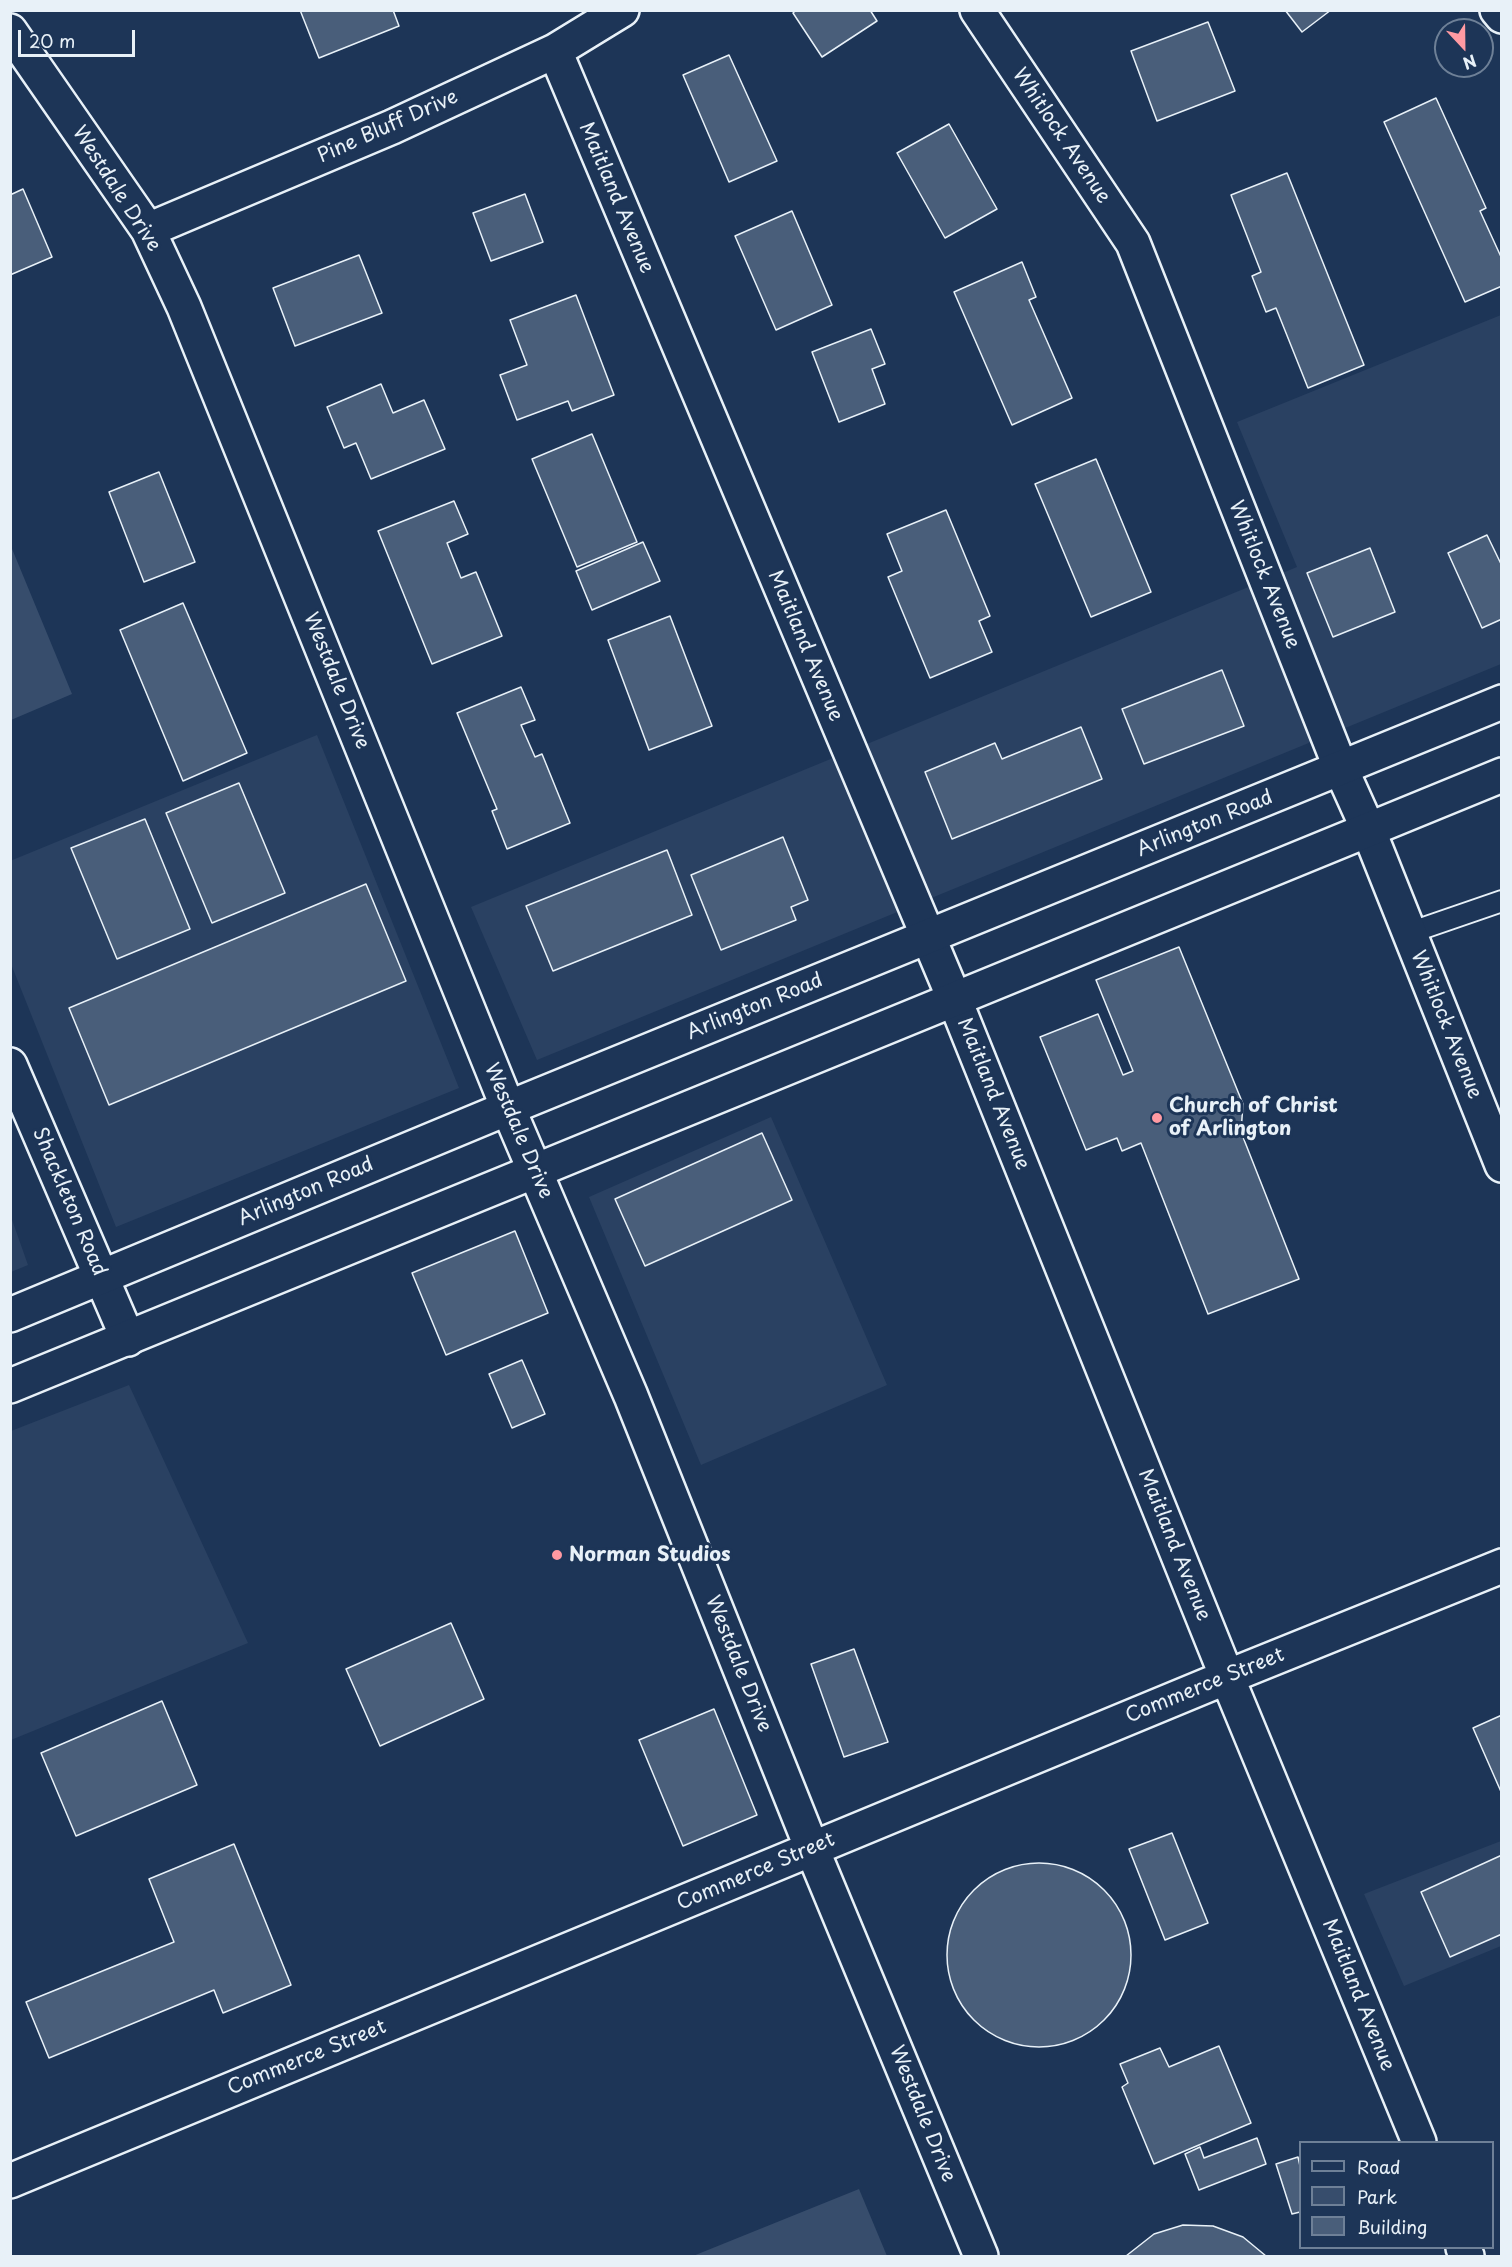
<!DOCTYPE html>
<style>
body{margin:0}
#map{position:relative;width:1512px;height:2267px;overflow:hidden;background:#1d3557;font-family:"Playpen Sans",sans-serif}
canvas{display:block}
.frame{position:absolute;inset:0;border:12px solid #e8f1f8;pointer-events:none}
.legend{position:absolute;left:1299px;top:2141px;width:195px;height:108px;box-sizing:border-box;background:#1d3557;border:2px solid #6e8097;margin:0;padding:8px 10px;list-style:none;font-size:18px;color:#e8f1f8}
.legend li{display:flex;align-items:center;gap:12px;height:30px}
.legend b{width:30px;border:2px solid #6e8097}
.north{position:absolute;left:1434px;top:18px;width:60px;height:60px;box-sizing:border-box;background:#1d3557;border:2px solid #6e8097;border-radius:50%;rotate:158deg;font-size:16px;font-weight:700;line-height:24px;text-align:center;color:#e8f1f8}
.north::after{content:'';display:block;margin:auto;width:21px;height:27px;background:#ff9aa2;clip-path:polygon(50% 0,100% 100%,50% 72%,0 100%)}
.scale{position:absolute;left:18px;top:30px;width:117px;height:27px;box-sizing:border-box;border:3px solid #e8f1f8;border-top:0;padding-left:8px;font-size:18px;line-height:21px;white-space:nowrap;color:#e8f1f8;-webkit-text-stroke:4px #1d3557;paint-order:stroke}
</style>
<div id="map">
<canvas width="1512" height="2267"></canvas>
<div class="frame"></div>
<ul class="legend">
<li><b style="height:8px;background:#1d3557"></b>Road</li>
<li><b style="height:16px;background:#374d6c"></b>Park</li>
<li><b style="height:16px;background:#495e7a"></b>Building</li>
</ul>
<div class="north">N</div>
<div class="scale">20 m</div>
</div>
<script>
const g = document.querySelector('canvas').getContext('2d');
g.lineJoin = 'round';
function fillPath(path, color) { g.fillStyle = color; g.fill(path, 'evenodd'); }
function strokePath(path, color, width, dash) { g.strokeStyle = color; g.lineWidth = width; g.lineCap = dash ? 'butt' : 'round'; g.setLineDash(dash || []); g.stroke(path); }
function write(font, color, halo, rows, align = 'center') {
  g.font = font + ' "Playpen Sans",sans-serif'; g.lineWidth = 6; g.setLineDash([]); g.textBaseline = 'middle'; g.strokeStyle = halo; g.fillStyle = color; for (const [text, x, y, turn = 0] of rows) {
    g.save(); g.translate(x, y); g.rotate((+turn || 0) * Math.PI / 180); g.textAlign = isNaN(turn) ? turn : align; if (halo) g.strokeText(text, 0, 0); g.fillText(text, 0, 0); g.restore();
  }
}
const built = new Path2D(`
 M 1501,315 L 1501,664 L 537,1060 L 471,907 L 1297,567 L 1237,422 Z
 M 317,735 L 459,1088 L 116,1227 L 11,964 L 10,861 Z
 M 771,1117 L 887,1385 L 701,1465 L 589,1197 Z
 M 10,1214 L 28,1265 L 11,1272 L 10,1272 Z
 M 129,1385 L 248,1643 L 11,1740 L 11,1431 Z
 M 1501,1841 L 1501,1946 L 1404,1986 L 1364,1894 Z`);
const green = new Path2D(`
 M 10,544 L 72,694 L 11,720 L 10,720 Z
 M 859,2189 L 887,2256 L 693,2256 Z`);
const building = new Path2D(`
 M 300,10 L 393,10 L 399,26 L 319,58 Z
 M 796,10 L 870,10 L 877,21 L 822,57 L 793,13 Z
 M 1285,10 L 1331,10 L 1302,32 Z
 M 1208,22 L 1235,91 L 1157,121 L 1131,51 Z
 M 729,55 L 777,161 L 729,182 L 683,75 Z
 M 1436,98 L 1486,208 L 1480,211 L 1502,259 L 1502,286 L 1465,302 L 1384,122 Z
 M 949,124 L 997,209 L 945,238 L 897,153 Z
 M 1287,173 L 1364,365 L 1308,388 L 1276,308 L 1266,312 L 1252,276 L 1261,272 L 1231,195 Z
 M 23,189 L 52,257 L 10,275 L 10,195 Z
 M 525,194 L 543,242 L 491,261 L 473,213 Z
 M 792,211 L 832,305 L 776,330 L 735,236 Z
 M 359,255 L 382,313 L 295,346 L 273,288 Z
 M 1022,262 L 1036,297 L 1029,300 L 1072,398 L 1012,425 L 954,292 Z
 M 576,295 L 614,395 L 572,411 L 568,401 L 517,420 L 500,375 L 527,365 L 510,320 Z
 M 871,329 L 885,364 L 872,369 L 885,404 L 839,422 L 812,352 Z
 M 381,384 L 393,413 L 424,400 L 445,449 L 371,479 L 356,443 L 344,448 L 327,407 Z
 M 592,434 L 637,542 L 577,567 L 532,459 Z
 M 1096,459 L 1151,592 L 1091,617 L 1035,484 Z
 M 159,472 L 195,562 L 144,582 L 109,492 Z
 M 454,501 L 468,534 L 447,543 L 461,578 L 476,572 L 502,636 L 432,664 L 378,531 Z
 M 946,510 L 990,616 L 979,621 L 992,652 L 930,678 L 888,577 L 902,571 L 887,534 Z
 M 1487,535 L 1502,566 L 1502,619 L 1482,628 L 1448,553 Z
 M 643,542 L 660,581 L 592,610 L 576,571 Z
 M 1370,548 L 1395,612 L 1333,637 L 1307,573 Z
 M 183,603 L 247,753 L 183,781 L 120,630 Z
 M 670,616 L 712,726 L 649,750 L 608,640 Z
 M 1222,670 L 1244,726 L 1144,764 L 1122,709 Z
 M 521,687 L 535,720 L 521,725 L 535,757 L 542,754 L 570,823 L 507,849 L 492,811 L 497,809 L 457,713 Z
 M 1081,727 L 1102,779 L 952,839 L 925,772 L 995,743 L 1002,759 Z
 M 239,783 L 285,893 L 212,923 L 166,813 Z
 M 145,819 L 190,929 L 117,959 L 71,848 Z
 M 783,837 L 808,900 L 791,907 L 796,920 L 721,950 L 691,875 Z
 M 667,850 L 692,915 L 553,971 L 526,906 Z
 M 366,884 L 406,981 L 109,1105 L 69,1008 Z
 M 1179,947 L 1243,1104 L 1241,1132 L 1299,1279 L 1208,1314 L 1141,1143 L 1122,1151 L 1117,1138 L 1086,1150 L 1040,1037 L 1098,1014 L 1123,1075 L 1133,1071 L 1096,980 Z
 M 762,1133 L 792,1200 L 645,1266 L 615,1199 Z
 M 515,1231 L 548,1313 L 446,1355 L 412,1273 Z
 M 522,1360 L 545,1414 L 512,1428 L 489,1374 Z
 M 451,1623 L 484,1699 L 380,1746 L 346,1669 Z
 M 854,1649 L 888,1742 L 844,1757 L 811,1664 Z
 M 162,1701 L 197,1785 L 76,1836 L 41,1753 Z
 M 714,1709 L 757,1815 L 683,1846 L 639,1740 Z
 M 1502,1715 L 1502,1794 L 1473,1728 Z
 M 1172,1833 L 1208,1923 L 1165,1940 L 1129,1849 Z
 M 234,1844 L 291,1985 L 223,2013 L 214,1990 L 49,2058 L 26,2002 L 174,1942 L 149,1879 Z
 M 1502,1855 L 1502,1934 L 1450,1957 L 1421,1892 Z
 M947 1955a92 92 0 1 1 184 0a92 92 0 1 1-184 0Z
 M 1219,2046 L 1251,2123 L 1154,2164 L 1122,2087 L 1128,2083 L 1120,2064 L 1160,2048 L 1169,2067 Z
 M 1257,2138 L 1266,2164 L 1199,2190 L 1185,2154 L 1200,2147 L 1204,2158 Z
 M 1298,2157 L 1300,2166 L 1300,2212 L 1292,2214 L 1276,2164 Z
 M 1183,2225 L 1213,2226 L 1243,2237 L 1266,2256 L 1126,2256 L 1154,2234 Z`);
const service = new Path2D(`
 M 1409,933 L 1502,901`);
const minor = new Path2D(`
 M 977,10 L 1133,243 L 1341,769 L 1368,829 L 1502,1165
 M 1497,10 L 1502,16
 M 10,31 L 148,230 L 184,307 L 508,1108 L 631,1396 L 812,1849 L 981,2256
 M 555,51 L 954,998 L 1227,1677 L 1419,2142
 M 148,230 L 392,127 L 555,51 L 622,10
 M 10,1065 L 128,1339
 M 10,2181 L 1227,1677 L 1502,1566
 M 1463,2248 L 1467,2256`);
const secondary = new Path2D(`
 M 10,1315 L 508,1108 L 1502,702
 M 10,1386 L 1502,775`);
const markers = [
 [1157,1118,6,"#ff9aa2"],
 [557,1555,6,"#ff9aa2"]
];
const streetNames = [
 ["Pine Bluff Drive",388,127,-24],
 ["Whitlock Avenue",1061,136,56],
 ["Westdale Drive",116,189,57],
 ["Maitland Avenue",616,198,67],
 ["Whitlock Avenue",1264,575,68],
 ["Maitland Avenue",805,646,67],
 ["Westdale Drive",336,681,68],
 ["Arlington Road",1205,824,-22],
 ["Arlington Road",755,1007,-22],
 ["Whitlock Avenue",1446,1025,68],
 ["Maitland Avenue",993,1094,68],
 ["Westdale Drive",518,1131,67],
 ["Arlington Road",306,1192,-23],
 ["Shackleton Road",69,1202,67],
 ["Maitland Avenue",1174,1545,68],
 ["Westdale Drive",738,1664,68],
 ["Commerce Street",1205,1686,-22],
 ["Commerce Street",756,1872,-23],
 ["Maitland Avenue",1358,1995,68],
 ["Commerce Street",307,2058,-22],
 ["Westdale Drive",922,2114,68]
];
const poiNames = [
 ["Church of Christ",1169,1106],
 ["of Arlington",1169,1129],
 ["Norman Studios",569,1555]
];
fillPath(built, '#2a4162');
fillPath(green, '#374d6c');
fillPath(building, '#495e7a');
strokePath(building, '#e8f1f8', 1.5);
strokePath(service, '#e8f1f8', 24);
strokePath(minor, '#e8f1f8', 38);
strokePath(secondary, '#e8f1f8', 38);
strokePath(service, '#1d3557', 20);
strokePath(minor, '#1d3557', 33);
strokePath(secondary, '#1d3557', 33);
for (const [x, y, r, color] of markers) { const dot = new Path2D(); dot.arc(x, y, r, 0, 2 * Math.PI); g.fillStyle = color; g.fill(dot); strokePath(dot, '#1d3557', 2); }
write('20px', '#e8f1f8', '#1d3557', streetNames);
write('bold 20px', '#e8f1f8', '#1d3557', poiNames, 'left');
</script>
